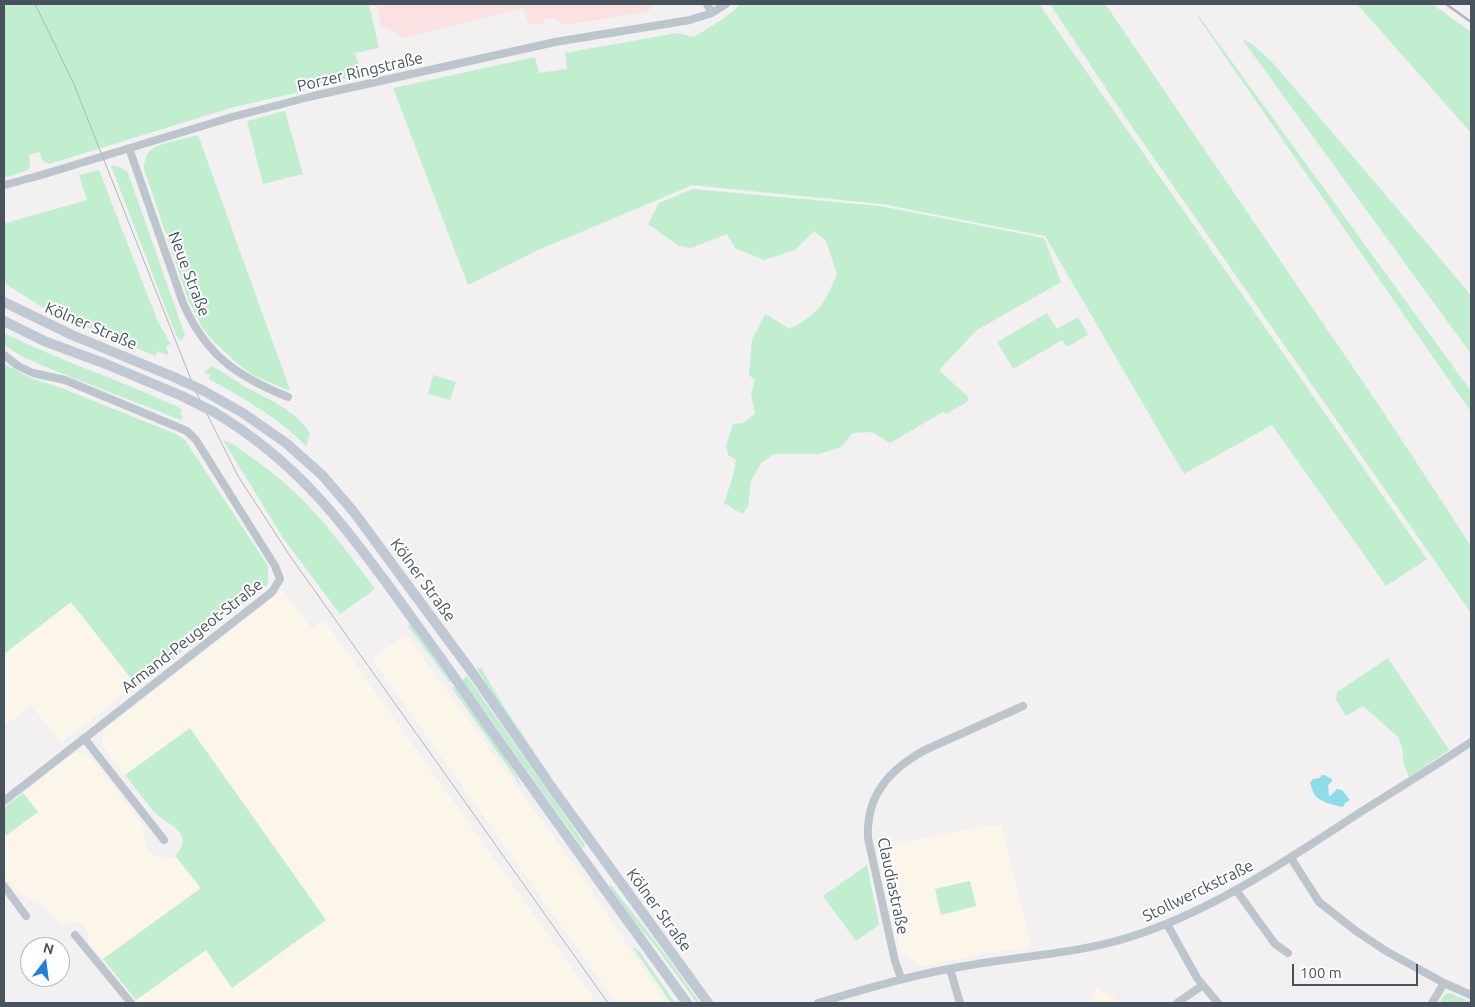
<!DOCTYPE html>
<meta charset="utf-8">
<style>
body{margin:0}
#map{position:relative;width:1475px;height:1007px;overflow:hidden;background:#f2f0f0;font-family:Ubuntu,sans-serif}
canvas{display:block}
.frame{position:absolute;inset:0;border:5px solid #48545d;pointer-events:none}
.north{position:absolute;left:20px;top:937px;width:50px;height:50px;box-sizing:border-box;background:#fff;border:1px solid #b6bbbe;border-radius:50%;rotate:15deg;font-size:14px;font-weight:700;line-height:20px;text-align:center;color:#48545d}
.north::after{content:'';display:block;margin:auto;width:18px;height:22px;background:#207edc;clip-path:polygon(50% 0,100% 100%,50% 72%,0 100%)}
.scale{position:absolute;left:1292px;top:964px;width:126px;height:22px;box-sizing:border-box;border:2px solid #48545d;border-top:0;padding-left:6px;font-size:15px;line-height:18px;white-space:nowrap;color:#48545d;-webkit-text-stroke:4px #fff;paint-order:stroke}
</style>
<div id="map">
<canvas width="1475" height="1007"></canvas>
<div class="frame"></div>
<div class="north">N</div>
<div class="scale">100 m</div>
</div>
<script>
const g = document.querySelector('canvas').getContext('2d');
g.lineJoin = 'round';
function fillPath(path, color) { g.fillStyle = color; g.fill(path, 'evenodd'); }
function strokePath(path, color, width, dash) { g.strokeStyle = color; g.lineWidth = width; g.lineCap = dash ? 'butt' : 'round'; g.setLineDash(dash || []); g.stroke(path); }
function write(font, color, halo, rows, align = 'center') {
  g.font = font + ' Ubuntu,sans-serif'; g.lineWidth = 4; g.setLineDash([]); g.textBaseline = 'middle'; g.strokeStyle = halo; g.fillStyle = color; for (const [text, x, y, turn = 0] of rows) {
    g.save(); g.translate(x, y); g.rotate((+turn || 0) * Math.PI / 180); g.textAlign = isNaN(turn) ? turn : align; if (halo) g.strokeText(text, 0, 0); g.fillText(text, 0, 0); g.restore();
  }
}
const commercial = new Path2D(`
 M 283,590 L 311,629 L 324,620 L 597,1003 L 139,1003 L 136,1000 L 206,950 L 232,988 L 190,728 L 125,775 L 103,746 L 102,735 L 106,729 L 127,712 Z
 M 71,602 L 136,685 L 61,743 L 31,705 L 4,726 L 4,654 Z
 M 406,634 L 578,871 L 666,1003 L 616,1003 L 372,659 Z
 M 79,752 L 85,753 L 90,757 L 141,822 L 143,826 L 145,844 L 149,852 L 160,859 L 168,859 L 175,856 L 201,888 L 103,959 L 89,943 L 86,929 L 83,925 L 77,922 L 71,922 L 70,921 L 62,926 L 40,903 L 19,893 L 4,875 L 4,837 L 38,812 L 23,793 L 73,754 Z
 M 1002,825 L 1031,948 L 999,951 L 922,966 L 900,952 L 879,858 L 899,843 L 979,827 Z
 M 1096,988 L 1105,993 L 1121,1003 L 1090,1003 Z`);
const medical = new Path2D(`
 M 376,4 L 655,4 L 647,12 L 567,25 L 559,22 L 554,18 L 544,20 L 544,23 L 534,25 L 534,23 L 528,24 L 523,8 L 403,38 L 381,25 Z`);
const green = new Path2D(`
 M 4,4 L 369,4 L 379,48 L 355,53 L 362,75 L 304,87 L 305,91 L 234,107 L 49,164 L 43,161 L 39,152 L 29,155 L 30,166 L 28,170 L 4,178 Z
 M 741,4 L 1039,4 L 1427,559 L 1386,586 L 1272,425 L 1184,474 L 1045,236 L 882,204 L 690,185 L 688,187 L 536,251 L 468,285 L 393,88 L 535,57 L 539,73 L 567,69 L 565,53 L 677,33 L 694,37 L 723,19 Z
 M 1050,4 L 1105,4 L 1108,8 L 1378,404 L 1471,546 L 1471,613 L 1119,108 Z
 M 1357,4 L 1432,4 L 1471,32 L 1471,133 Z
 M 1198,15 L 1471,391 L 1471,412 L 1197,16 Z
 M 1242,39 L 1252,44 L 1273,63 L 1471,295 L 1471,354 Z
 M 285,111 L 303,174 L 263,184 L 247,121 Z
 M 198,135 L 290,390 L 290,391 L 255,376 L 239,365 L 213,341 L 202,327 L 188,299 L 144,169 C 144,161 146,152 154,148 C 161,143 188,138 198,135 Z
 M 111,166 C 119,166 122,167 128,173 L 185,335 L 181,341 L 176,335 Z
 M 99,170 L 158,322 L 171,344 L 166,346 L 169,356 L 158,351 L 155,356 L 65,318 L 39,305 L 4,283 L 4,217 L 6,223 L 87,200 L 79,175 Z
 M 693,189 L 880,206 L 1044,238 L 1061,282 L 977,330 L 939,370 L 969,398 L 967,402 L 946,414 L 943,412 L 890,443 L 872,432 L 853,433 L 841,447 L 819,454 L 774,454 L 761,463 L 751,481 L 748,507 L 742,514 L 724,503 L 733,476 L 736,460 L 728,455 L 726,445 L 733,424 L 743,423 L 755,414 L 751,394 L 755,380 L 749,375 L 752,340 L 765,314 L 790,329 C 821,312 824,304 837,274 L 826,241 L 814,231 L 795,250 L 764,260 L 735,248 L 727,234 L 691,248 L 679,246 L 648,224 L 659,203 Z
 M 1047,313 L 1057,329 L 1078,317 L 1088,335 L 1067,347 L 1062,340 L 1013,369 L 997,342 Z
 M 4,333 C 62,362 124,381 182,409 L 180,414 L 183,416 L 181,420 L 53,370 L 21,356 L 4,345 Z
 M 4,364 L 33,379 L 59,387 L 176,434 L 185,440 L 268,566 L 268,584 L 137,686 L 71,602 L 4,654 Z
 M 212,366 C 224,372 234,380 245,387 C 266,398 299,412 310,434 L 306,446 C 279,418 243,398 209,379 L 210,375 L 204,372 Z
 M 433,375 L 456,382 L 450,400 L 428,394 Z
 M 223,440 C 235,444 245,453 255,460 C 306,495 339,540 375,589 L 340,614 L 283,538 Z
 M 410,624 L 450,681 L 449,682 L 408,626 Z
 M 1388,658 L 1449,750 L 1409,777 L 1404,766 L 1402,747 L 1398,737 L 1363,706 L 1346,716 L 1336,700 L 1337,692 Z
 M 477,668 L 481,668 L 503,705 L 551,777 L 549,776 L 493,695 Z
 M 467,676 L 584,843 L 585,848 L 582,847 L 462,680 Z
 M 454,686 L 505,756 L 523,788 L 572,858 L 452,688 Z
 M 190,728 L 326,920 L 232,988 L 206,950 L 136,1000 L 103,959 L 201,888 L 175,856 C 197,832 167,825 154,812 C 144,800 135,787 125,775 Z
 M 23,793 L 38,812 L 4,837 L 4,808 Z
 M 867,865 L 879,925 L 856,941 L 823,896 Z
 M 970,881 L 976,906 L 941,915 L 935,889 Z
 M 611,885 L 665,954 L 700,1003 L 697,1003 L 656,947 L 630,916 L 609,886 Z
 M 632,946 L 639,951 L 675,1003 L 671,1003 Z
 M 1450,993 L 1471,1002 L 1471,1003 L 1440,1003 L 1444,995 Z`);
const water = new Path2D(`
 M 1322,775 L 1324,775 L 1332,779 L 1332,781 L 1328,785 L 1329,796 L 1331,795 L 1337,789 L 1342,790 L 1350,800 L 1345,803 L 1343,807 C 1333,805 1319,802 1314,794 C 1312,791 1312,787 1310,783 L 1313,779 L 1320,778 Z`);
const street = new Path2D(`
 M 707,4 L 712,13
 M 129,148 L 183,303 C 206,355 236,376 288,397
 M 4,185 L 38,176 L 232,117 L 313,96 L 555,42 L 690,20 L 712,13 L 726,4
 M 4,355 L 18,366 L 33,373 L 65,380 L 187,431 L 196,440 L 275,566 L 280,579 L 272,592 L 4,801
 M 84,738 L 164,840
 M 1291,858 L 1319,902 L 1356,931 L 1386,951 L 1444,983 L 1471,995
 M 4,886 L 26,916
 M 1236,890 L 1275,944 L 1288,953
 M 1167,924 L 1197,978 L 1218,1003
 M 75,935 L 131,1003
 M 950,969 L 960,1003
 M 901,978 L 895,961 L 868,838 C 866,795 889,770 925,750 L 1023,706
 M 818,1003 C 868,988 919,973 971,965 C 1028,955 1087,953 1142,933 C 1217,907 1284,862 1350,819 C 1390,793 1431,769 1471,742
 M 1177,1003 L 1203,985
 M 1432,1003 L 1444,983`);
const secondary = new Path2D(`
 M 4,302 L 72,335 L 174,377
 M 4,321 L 44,341 L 106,364 L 182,396
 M 204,391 L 243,413 L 286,443 L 322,475 L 353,511 L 474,675 L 550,785 L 708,1003
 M 214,412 C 296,461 341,520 396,596 C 425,636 454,676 482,717 C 550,813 618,908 687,1003`);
const tram = new Path2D(`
 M 35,4 L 73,82 L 196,392 L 238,476 L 290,556 L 608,1003`);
const rail = new Path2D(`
 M 1446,4 L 1471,22`);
const secondaryBridge = new Path2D(`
 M 174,377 L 204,391
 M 182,396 L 214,412`);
const streetNames = [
 ["Porzer Ringstraße",360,72,-13],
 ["Neue Straße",189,274,69],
 ["Kölner Straße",91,326,23],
 ["Kölner Straße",423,580,54],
 ["Armand-Peugeot-Straße",192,636,-38],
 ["Claudiastraße",893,886,78],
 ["Stollwerckstraße",1198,891,-26],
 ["Kölner Straße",659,910,54]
];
fillPath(commercial, '#fcf6ea');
fillPath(medical, '#fae2e2');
fillPath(green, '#c0eecf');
fillPath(water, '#8fdce9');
strokePath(street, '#bcc5cc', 8);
strokePath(secondary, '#bec9d3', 10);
strokePath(tram, '#b2b6ba', 1);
strokePath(rail, '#b2b6ba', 2.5);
strokePath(secondaryBridge, '#bec9d3', 10);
write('16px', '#48545d', '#fff', streetNames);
</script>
